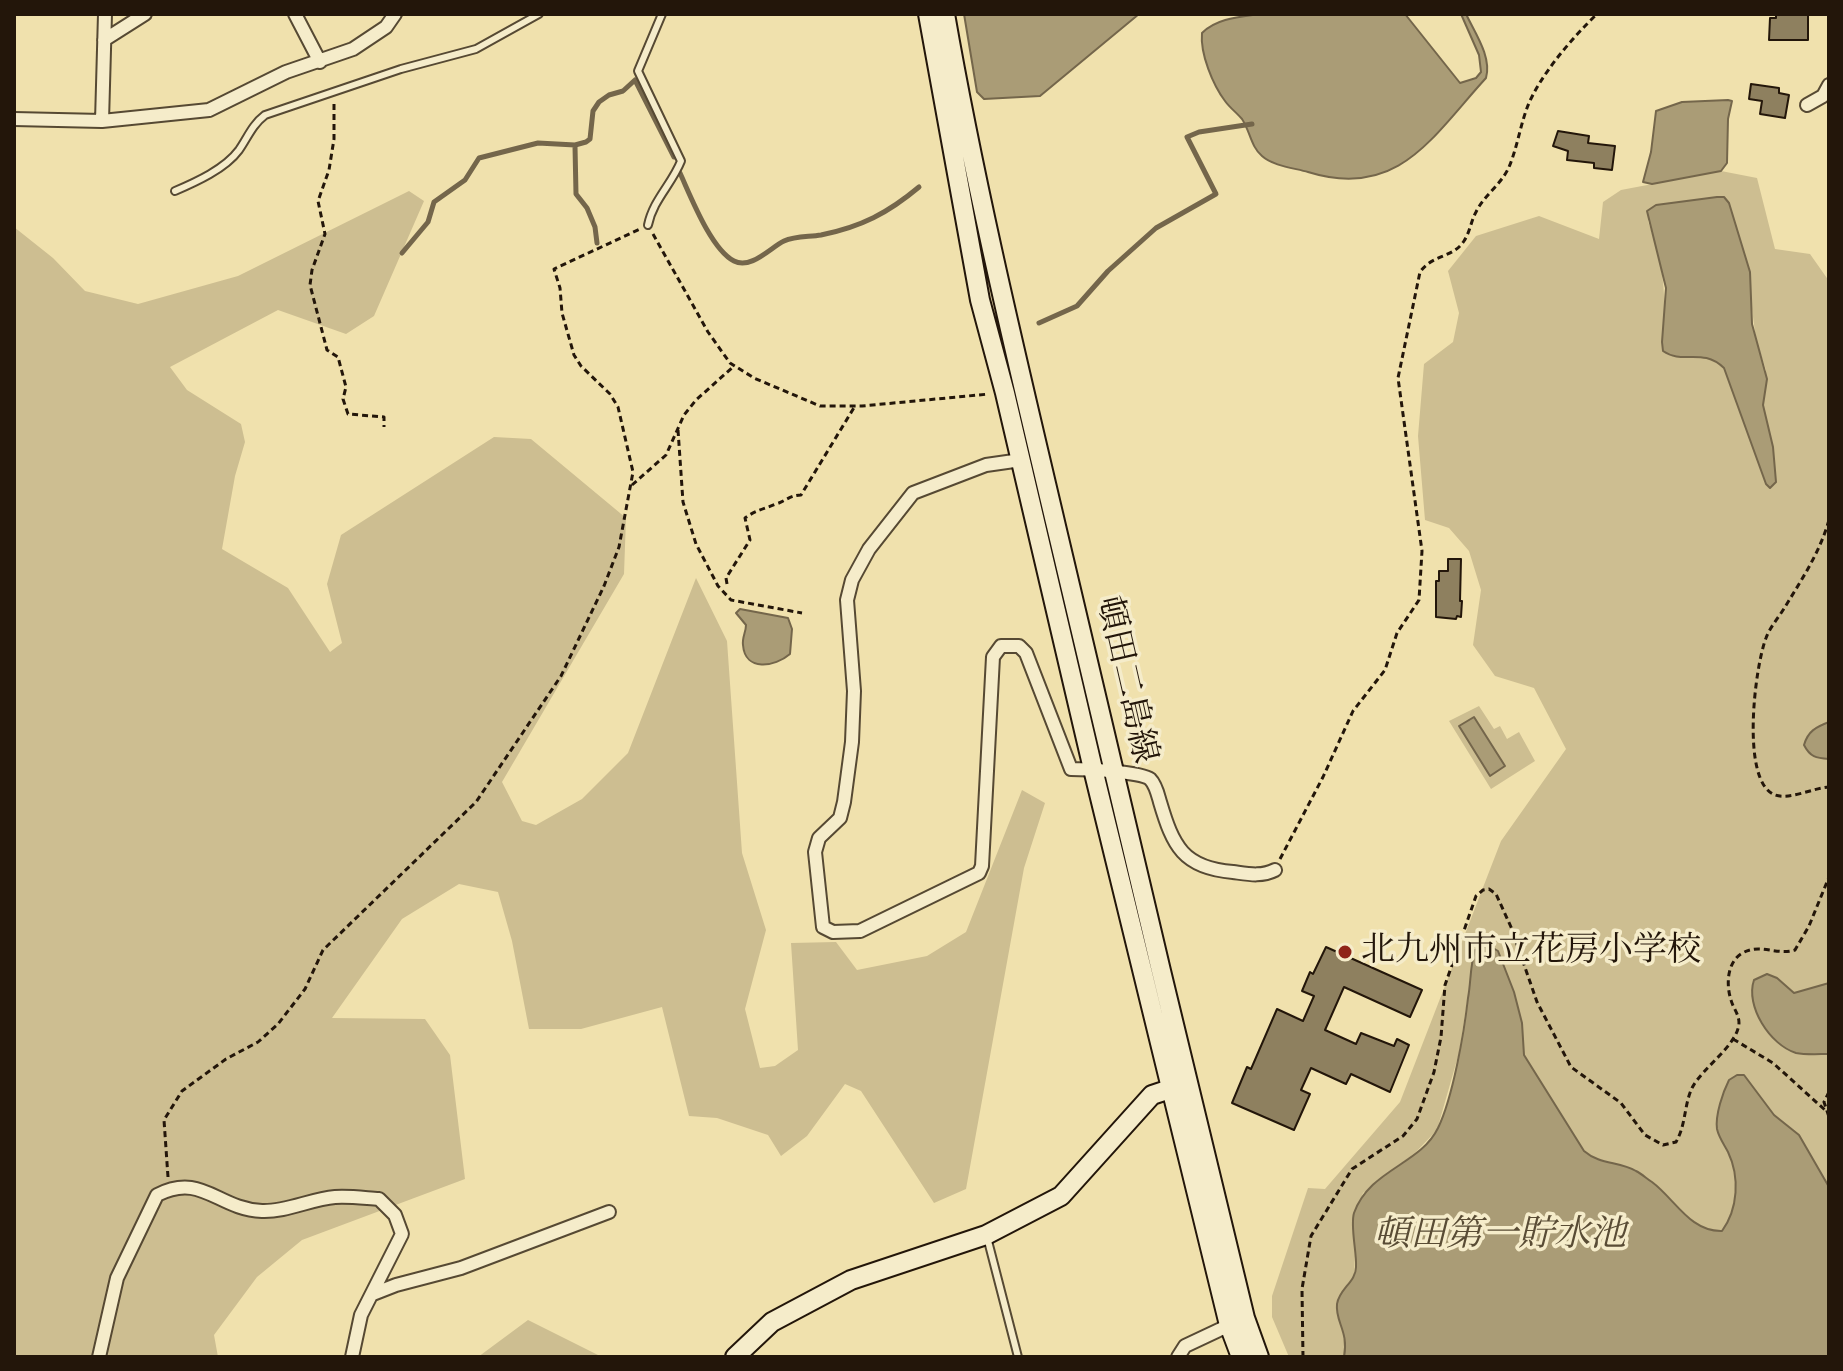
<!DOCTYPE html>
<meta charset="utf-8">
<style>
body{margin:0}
#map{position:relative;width:1843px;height:1371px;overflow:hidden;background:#f0e1ad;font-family:Cardo,serif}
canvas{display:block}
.frame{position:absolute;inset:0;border:16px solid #23160a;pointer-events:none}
</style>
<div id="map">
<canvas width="1843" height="1371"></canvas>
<div class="frame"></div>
</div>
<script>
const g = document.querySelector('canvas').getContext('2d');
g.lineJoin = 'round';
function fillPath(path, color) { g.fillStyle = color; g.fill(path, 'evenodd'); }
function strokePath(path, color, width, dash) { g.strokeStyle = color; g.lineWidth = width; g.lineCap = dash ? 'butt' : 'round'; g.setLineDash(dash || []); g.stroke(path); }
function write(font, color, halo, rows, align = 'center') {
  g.font = font + ' Cardo,"Noto Serif JP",serif'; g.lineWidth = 7; g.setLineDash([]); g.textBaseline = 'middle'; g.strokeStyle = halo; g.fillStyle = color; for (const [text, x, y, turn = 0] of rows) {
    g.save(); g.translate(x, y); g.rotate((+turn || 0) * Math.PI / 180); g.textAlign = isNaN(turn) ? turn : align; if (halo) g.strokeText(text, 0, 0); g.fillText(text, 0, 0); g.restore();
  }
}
const green = new Path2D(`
 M 1721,171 L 1757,178 L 1775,249 L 1810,254 L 1829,281 L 1829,722 L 1814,728 L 1807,736 L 1817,758 L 1829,759 L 1829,983 L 1794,993 L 1777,978 L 1752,987 L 1752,996 L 1760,1018 L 1811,1054 L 1829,1054 L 1829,1187 L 1825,1183 L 1806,1146 L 1774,1115 L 1743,1075 L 1725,1088 C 1723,1105 1716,1119 1720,1137 C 1721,1143 1726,1148 1728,1153 C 1740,1178 1737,1209 1722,1231 L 1705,1230 L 1694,1223 L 1661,1189 L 1635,1170 L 1594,1160 L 1584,1151 L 1524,1055 L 1522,1023 L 1502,959 L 1494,947 L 1488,945 L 1475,950 L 1459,1053 L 1437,1130 L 1416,1152 L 1363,1193 L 1353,1219 L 1356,1235 L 1354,1277 L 1349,1282 L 1338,1312 L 1347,1341 L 1344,1357 L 1289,1357 L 1272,1317 L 1272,1296 L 1308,1188 L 1325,1189 L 1400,1102 L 1501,841 L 1566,749 L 1534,688 L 1495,676 L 1473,645 L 1481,590 L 1469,551 L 1449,528 L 1425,520 L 1418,436 L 1424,364 L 1453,342 L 1459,313 L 1448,271 L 1476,236 L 1539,216 L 1599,239 L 1603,202 L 1621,190 ZM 1724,197 L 1729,203 L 1733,222 L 1752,309 L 1756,340 L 1766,370 L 1763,405 L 1773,447 L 1766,484 L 1724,368 L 1715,359 L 1662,342 C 1667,290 1664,270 1648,221 L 1656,205 Z
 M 409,191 L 424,201 L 374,316 L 346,334 L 278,310 L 170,367 L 187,390 L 241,424 L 245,442 L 235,476 L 222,549 L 288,588 L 330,652 L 342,643 L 327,584 L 341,535 L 494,437 L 531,439 L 626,518 L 624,574 L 502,782 L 522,821 L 536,825 L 582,799 L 628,753 L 696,578 L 727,641 L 742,853 L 766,930 L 745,1009 L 760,1068 L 775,1066 L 798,1050 L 791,943 L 836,942 L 857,970 L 927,956 L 966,932 L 1022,790 L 1045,803 L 1024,868 L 966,1189 L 934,1203 L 861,1091 L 845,1084 L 807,1136 L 781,1156 L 768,1135 L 717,1118 L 689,1116 L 662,1007 L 581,1029 L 529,1029 L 512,941 L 498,892 L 459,884 L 402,919 L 332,1018 L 425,1019 L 450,1055 L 465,1179 L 302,1240 L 257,1277 L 214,1335 L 218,1357 L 14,1357 L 14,227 L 53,258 L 85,291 L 138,304 L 238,276 Z
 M 1479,706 L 1494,729 L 1500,726 L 1507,739 L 1519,732 L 1535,761 L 1491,789 L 1449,721 Z
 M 528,1320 L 602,1357 L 478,1357 Z`);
const water = new Path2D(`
 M 964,14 L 1139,14 L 1040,96 L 984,99 L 977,92 Z
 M 1261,14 L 1405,14 L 1460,83 L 1476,78 L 1481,72 L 1479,55 L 1461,14 L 1466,14 C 1475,33 1492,57 1486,78 C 1432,137 1398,200 1308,172 C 1294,168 1273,166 1262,156 C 1251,147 1250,131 1242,119 C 1237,113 1230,108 1225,101 C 1213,85 1200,54 1202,33 C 1217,18 1240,17 1261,14 Z
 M 1728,100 L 1732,101 L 1728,119 L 1727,163 L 1721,171 L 1652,184 L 1643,182 L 1651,152 L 1656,111 L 1682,102 Z
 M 1717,197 L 1724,197 L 1729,203 L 1750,272 L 1752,324 L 1767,379 L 1763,405 L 1773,447 L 1776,482 L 1770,488 L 1766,484 L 1724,368 C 1702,347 1683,365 1663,351 L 1662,342 L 1666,288 L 1647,211 L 1656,205 Z
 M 740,609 L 788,618 L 792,629 L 790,654 C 775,667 745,672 743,645 C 742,637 746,632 746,625 L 736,613 Z
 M 1474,717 L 1505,766 L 1490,776 L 1459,726 Z
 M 1829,722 L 1829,759 C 1816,758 1810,757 1804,745 C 1808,731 1816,727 1829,722 Z
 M 1488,945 L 1498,951 L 1514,992 L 1522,1023 L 1524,1055 L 1584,1151 C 1600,1165 1619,1161 1636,1171 C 1642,1174 1647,1179 1652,1182 C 1675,1199 1690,1232 1722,1231 C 1738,1209 1740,1177 1728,1152 C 1724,1144 1719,1138 1717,1129 C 1715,1115 1723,1092 1729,1080 L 1737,1075 L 1744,1075 L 1774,1115 L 1799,1135 L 1829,1187 L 1829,1357 L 1344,1357 C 1349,1331 1335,1322 1337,1304 C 1339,1289 1356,1282 1356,1267 C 1357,1253 1350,1226 1354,1213 C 1370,1169 1420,1165 1438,1128 C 1453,1097 1464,1033 1468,998 C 1471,982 1470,966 1475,950 Z
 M 1767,974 L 1777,978 L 1794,993 L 1829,983 L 1829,1054 C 1819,1054 1806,1055 1796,1053 C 1770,1045 1745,1006 1754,980 Z`);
const stream = new Path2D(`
 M 575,146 L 576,194 L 587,208 L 595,227 L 597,243
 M 680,173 C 691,197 711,249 734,261 C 751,270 771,247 784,241 C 795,236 809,237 821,235 C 861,227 888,213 919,187
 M 402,253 L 428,222 L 434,202 L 465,180 L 479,158 L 538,143 L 575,145 L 586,142 L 590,139 L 593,111 L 599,102 L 609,95 L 623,91 L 635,80 L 674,157
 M 1039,323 L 1077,306 L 1108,271 L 1156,228 L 1216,194 L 1187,137 L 1199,132 L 1252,124`);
const building = new Path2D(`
 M 1776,14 L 1808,14 L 1808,40 L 1769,40 L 1770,18 L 1776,18 Z
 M 1751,84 L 1779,88 L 1779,93 L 1789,95 L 1785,118 L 1760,114 L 1762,101 L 1749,99 Z
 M 1558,131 L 1589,136 L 1588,143 L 1615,146 L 1612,170 L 1594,168 L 1594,163 L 1567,160 L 1568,151 L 1553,146 Z
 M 1448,559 L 1461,559 L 1460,601 L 1462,601 L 1461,617 L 1457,616 L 1456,619 L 1436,617 L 1436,581 L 1439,581 L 1439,571 L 1448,571 Z
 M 1326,947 L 1422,990 L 1410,1017 L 1344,987 L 1325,1030 L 1356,1044 L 1361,1033 L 1394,1046 L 1397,1039 L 1409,1045 L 1390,1092 L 1351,1074 L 1346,1084 L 1311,1068 L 1301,1090 L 1310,1094 L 1294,1130 L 1232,1103 L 1247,1067 L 1251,1069 L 1277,1009 L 1303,1021 L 1314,996 L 1302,991 L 1310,972 L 1313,974 Z`);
const path = new Path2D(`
 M 334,104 L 334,139 L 329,170 L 318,201 L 325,234 L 312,270 L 310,285 L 327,350 L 338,357 L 346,387 L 343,399 L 348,414 L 384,417 L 384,427
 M 653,234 L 708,332 L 730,363 L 754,378 L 820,406 L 862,406 L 989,394
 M 678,430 L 683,502 L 696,544 L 718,586 L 731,600 L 802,613
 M 632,485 L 666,455 L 684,415 L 696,400 L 734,366
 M 1829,520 C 1820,552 1802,579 1785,607 C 1779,617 1770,627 1766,638 C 1755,666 1740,782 1775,795 C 1790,800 1813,788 1829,787
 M 727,584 L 726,578 L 750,540 L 745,518 C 756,510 764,509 776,504 C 786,501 790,495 801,495 L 855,406
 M 1280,859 L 1323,777 L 1353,711 L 1385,670 L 1397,633 L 1419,600 L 1422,551 L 1398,378 L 1420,272 C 1433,254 1453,258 1464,241 C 1470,232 1471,221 1476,212 C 1484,195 1501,185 1509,167 C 1517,148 1520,127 1527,108 C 1539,76 1573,37 1597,14
 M 1733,1039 L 1773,1063 L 1825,1110
 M 1829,1092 L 1824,1102 L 1829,1117
 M 168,1177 L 164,1120 L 182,1091 L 226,1059 L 258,1042 L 278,1024 L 305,989 L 323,950 L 476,802 L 561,676 L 604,586 L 619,547 L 633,472 L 618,407 L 610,394 L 581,366 L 574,355 L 562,313 L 560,288 L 554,269 L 640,229
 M 1303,1357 L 1302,1289 L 1311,1236 L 1352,1169 L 1403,1136 L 1417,1119 L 1434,1072 L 1441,1037 L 1445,985 L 1476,896 L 1483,890 L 1489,889 L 1496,894 L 1511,927 L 1537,1002 L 1571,1067 L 1621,1103 L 1645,1135 L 1663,1145 L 1676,1142 C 1686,1125 1684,1105 1692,1088 C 1702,1068 1738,1045 1739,1023 C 1739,1014 1733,1008 1731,1000 C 1726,985 1727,963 1741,954 C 1759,942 1776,956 1795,950 L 1809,926 L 1829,877`);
const lane = new Path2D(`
 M 175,191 C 196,182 225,169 239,150 C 248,137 252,125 265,115 L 401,69 L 476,49 L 539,14
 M 648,225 C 653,200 672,184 681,161 L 638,71 L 662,14
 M 987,1237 L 1018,1357`);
const street = new Path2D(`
 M 295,14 L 320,62
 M 104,40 L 145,14
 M 1807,105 L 1823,96 L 1829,85
 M 14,119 L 102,121 L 209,110 L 286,72 L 353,49 L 386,27 L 395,14
 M 102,121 L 105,14
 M 1021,460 L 986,465 L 913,493 L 869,549 L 852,580 L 847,600 L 854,691 L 852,742 L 844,802 L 840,818 L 819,838 L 815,852 L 823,927 L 833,932 L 860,931 L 979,873 L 982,866 L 993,657 L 1001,646 L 1019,646 L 1026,653 L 1071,769 C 1085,769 1141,772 1150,779 C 1156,785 1158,795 1160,802 C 1173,846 1183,868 1233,872 C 1248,874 1261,877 1275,870
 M 373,1294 L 396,1285 L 461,1268 L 609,1212
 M 99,1357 L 117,1278 L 157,1195 C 202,1172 217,1209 262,1211 C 286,1212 311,1199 335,1197 C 349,1196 364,1198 379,1199 L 395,1215 L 402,1234 L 361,1315 L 352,1357
 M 1178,1357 L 1185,1346 L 1236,1322`);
const secondary = new Path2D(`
 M 928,14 L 980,300 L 1005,393 L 1093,769 L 1229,1325 L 1241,1357
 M 945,14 C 975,186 1016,356 1056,526 C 1117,791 1181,1054 1245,1318 L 1259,1357
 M 735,1357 L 772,1322 L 851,1280 L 986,1235 L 1061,1196 L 1152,1095 L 1182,1085`);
const markers = [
 [1345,952,8,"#8f2418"]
];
const streetNames = [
 ["頓田二島線",1125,680,77]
];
const poiNames = [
 ["北九州市立花房小学校",1361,952]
];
const waterNames = [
 ["頓田第一貯水池",1500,1237]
];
fillPath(green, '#cdbe91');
fillPath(water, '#aa9c76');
strokePath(water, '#74664b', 2);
strokePath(stream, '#74664b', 5);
fillPath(building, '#8e805f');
strokePath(building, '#23160a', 2);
strokePath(lane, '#564933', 10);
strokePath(street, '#564933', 16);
strokePath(secondary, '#23160a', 22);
strokePath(path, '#23160a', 3, [6, 4]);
strokePath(lane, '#f5ecca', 6);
strokePath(street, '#f5ecca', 12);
strokePath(secondary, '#f5ecca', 18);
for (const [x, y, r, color] of markers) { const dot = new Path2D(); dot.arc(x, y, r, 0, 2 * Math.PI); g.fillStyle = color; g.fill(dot); strokePath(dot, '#f5ecca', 3); }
write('34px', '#23160a', '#f5ecca', streetNames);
write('34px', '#23160a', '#f5ecca', poiNames, 'left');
write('italic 36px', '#594c35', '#f5ecca', waterNames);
</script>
